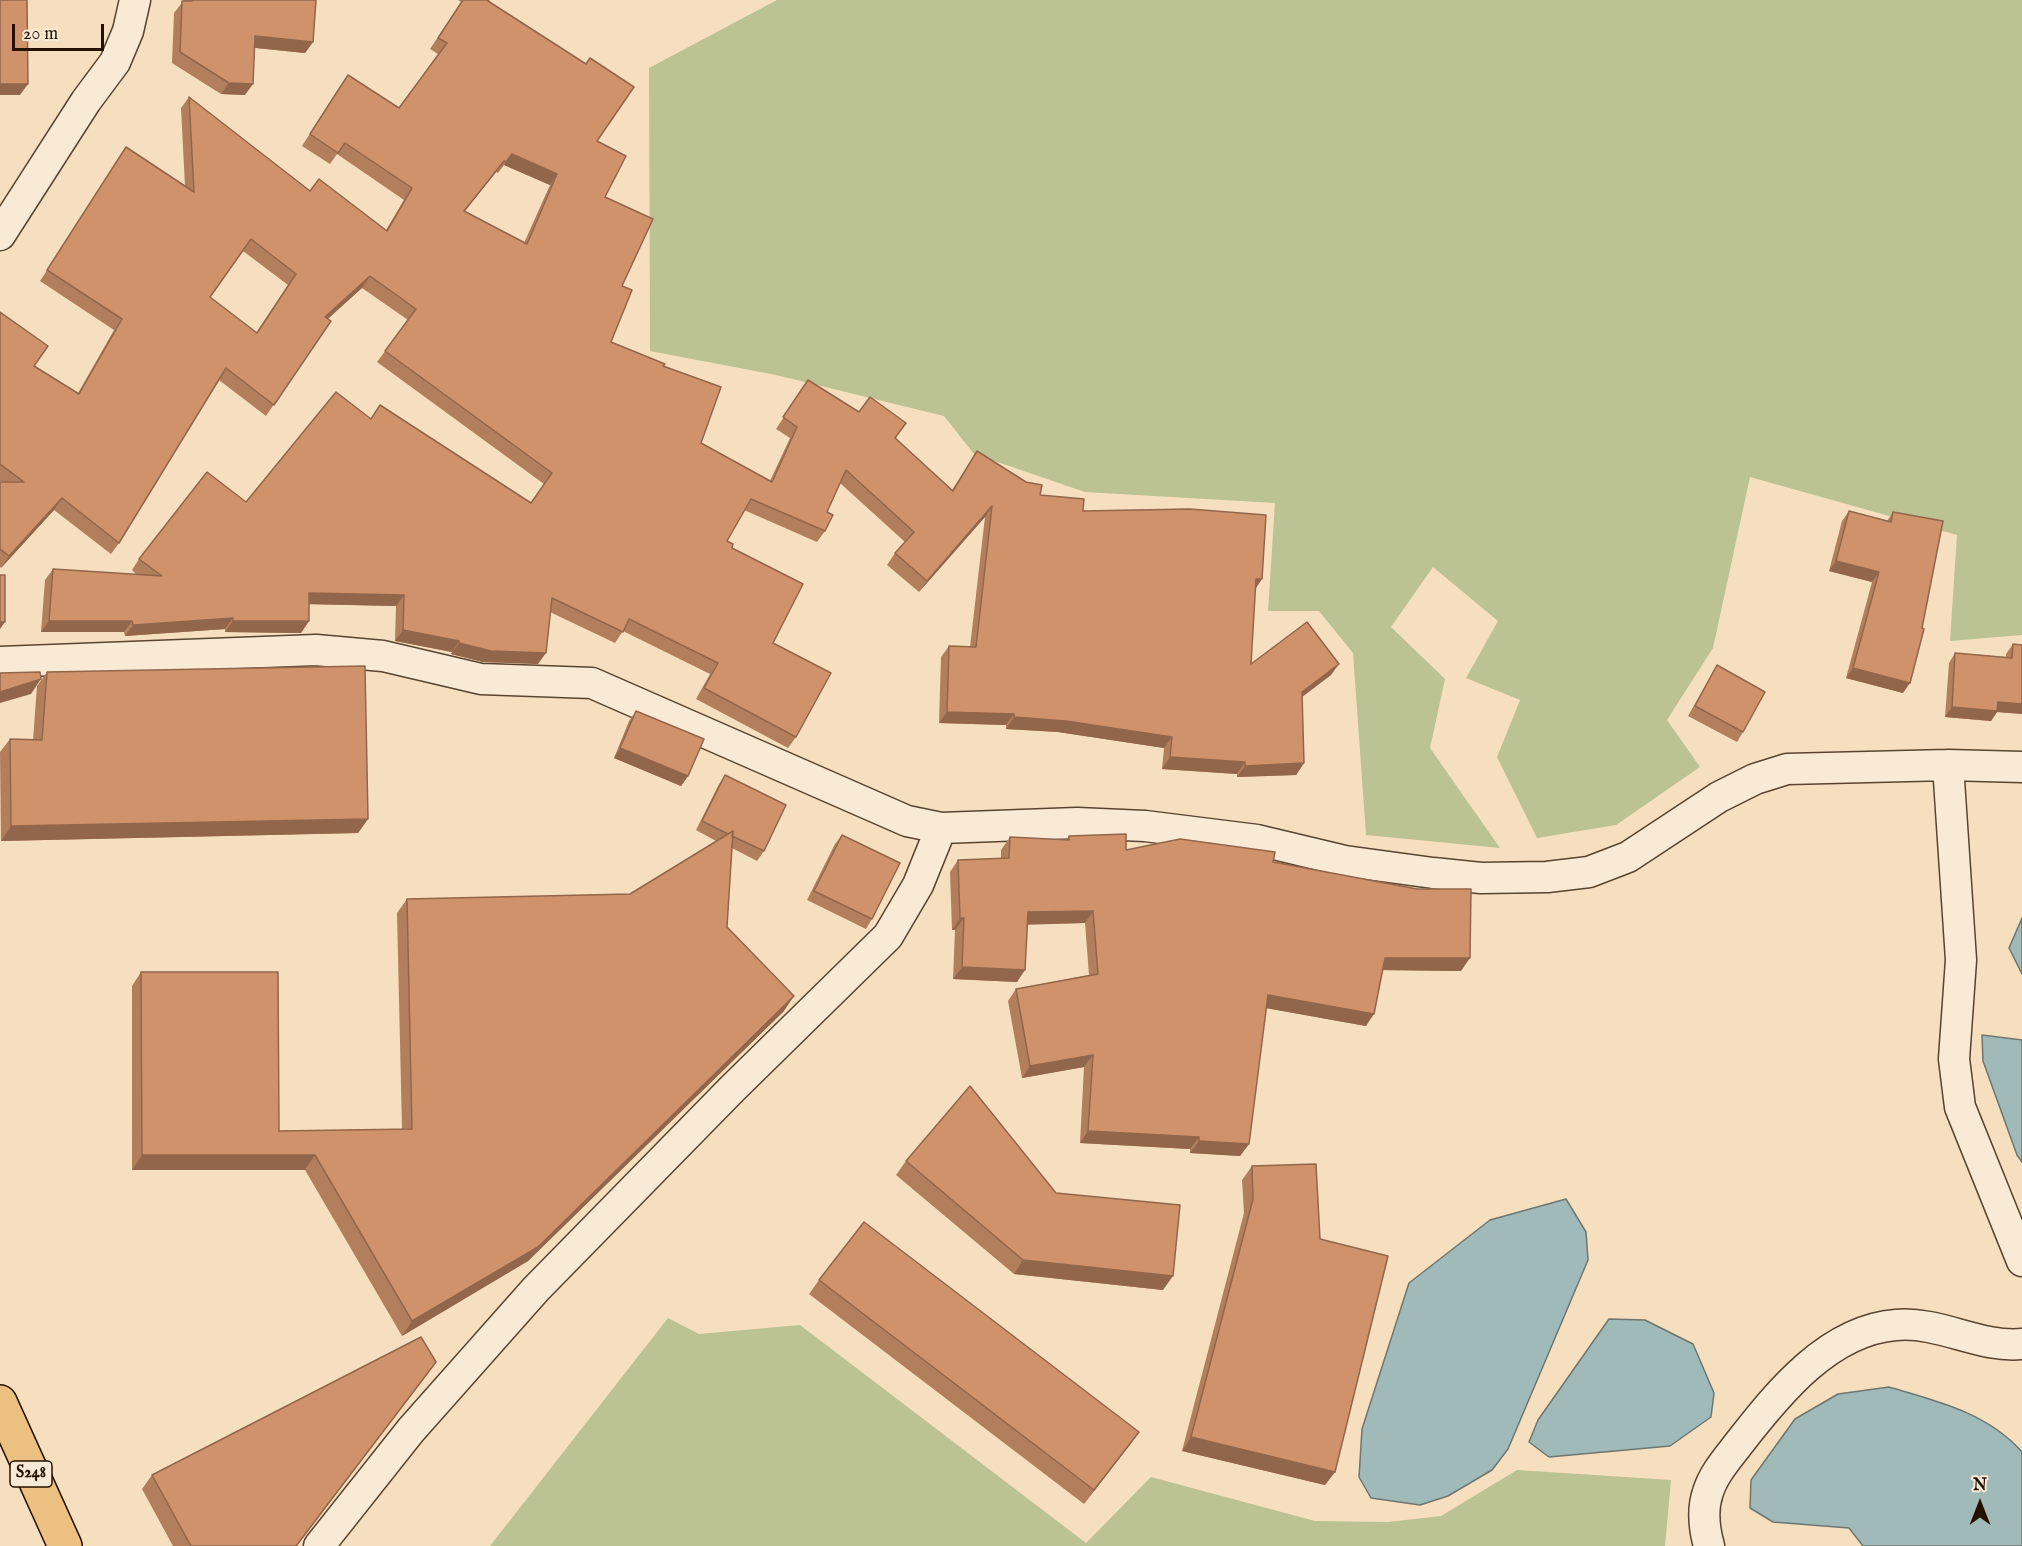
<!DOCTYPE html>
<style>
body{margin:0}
#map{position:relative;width:2022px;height:1546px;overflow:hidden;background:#f6dfbf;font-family:"IM FELL English",serif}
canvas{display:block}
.north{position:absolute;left:1950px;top:1474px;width:60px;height:60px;-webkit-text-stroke:4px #f9ead5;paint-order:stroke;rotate:0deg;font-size:16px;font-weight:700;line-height:24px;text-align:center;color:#241100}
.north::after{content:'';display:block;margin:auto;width:21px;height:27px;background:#241100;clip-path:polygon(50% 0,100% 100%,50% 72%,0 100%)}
.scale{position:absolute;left:12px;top:24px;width:92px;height:27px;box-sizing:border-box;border:3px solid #241100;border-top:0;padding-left:8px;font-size:18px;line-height:21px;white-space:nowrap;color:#241100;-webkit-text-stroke:4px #f9ead5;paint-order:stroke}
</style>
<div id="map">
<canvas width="2022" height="1546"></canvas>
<div class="north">N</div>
<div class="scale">20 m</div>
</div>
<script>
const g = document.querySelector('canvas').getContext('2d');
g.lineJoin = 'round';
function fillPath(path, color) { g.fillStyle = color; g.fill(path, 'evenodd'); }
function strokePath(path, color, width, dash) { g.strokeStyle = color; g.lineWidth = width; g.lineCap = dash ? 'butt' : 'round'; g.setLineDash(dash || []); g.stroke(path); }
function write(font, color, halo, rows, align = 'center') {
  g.font = font + ' "IM FELL English",serif'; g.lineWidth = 4.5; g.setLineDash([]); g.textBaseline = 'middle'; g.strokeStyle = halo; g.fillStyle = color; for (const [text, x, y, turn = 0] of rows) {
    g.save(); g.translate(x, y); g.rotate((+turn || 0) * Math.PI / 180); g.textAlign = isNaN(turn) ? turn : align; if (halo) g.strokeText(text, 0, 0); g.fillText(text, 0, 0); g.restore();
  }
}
const green = new Path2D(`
 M 777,0 L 2022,0 L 2022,635 L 1950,641 L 1957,535 L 1750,477 L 1713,648 L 1667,720 L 1700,767 L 1616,825 L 1537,838 L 1497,757 L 1520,700 L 1466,678 L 1498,621 L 1433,567 L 1391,627 L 1445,679 L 1430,748 L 1500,848 L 1366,835 L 1353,653 L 1319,611 L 1268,611 L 1275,503 L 1085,492 L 974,454 L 944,416 L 776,375 L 650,351 L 649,68 Z
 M 668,1318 L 699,1334 L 800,1325 L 1086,1543 L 1151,1477 L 1315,1521 L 1388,1522 L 1441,1516 L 1517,1470 L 1671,1480 L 1665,1546 L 490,1546 Z`);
const water = new Path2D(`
 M 2022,918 L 2022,974 L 2009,948 Z
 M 1982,1035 L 2022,1040 L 2022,1162 L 2017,1155 L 1983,1061 Z
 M 1566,1199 L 1586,1232 L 1588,1260 L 1508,1449 L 1492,1470 L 1448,1496 L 1420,1505 L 1371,1498 L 1359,1477 L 1362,1429 L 1409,1283 L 1490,1220 Z
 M 1609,1319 L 1645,1320 L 1693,1344 L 1714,1393 L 1711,1417 L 1670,1446 L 1549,1457 L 1529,1442 L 1538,1420 Z
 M 1889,1387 C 1937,1401 1988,1413 2022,1452 L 2022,1546 L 1863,1546 L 1849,1528 L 1773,1522 L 1750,1508 L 1751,1480 L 1795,1419 L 1838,1394 Z`);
const minor = new Path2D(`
 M 0,235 L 86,101 L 115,62 L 128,31 L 135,0
 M 0,662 L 316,650 L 383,656 L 481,679 L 592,683 L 907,821 L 941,828 L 1077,823 L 1145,826 L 1257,840 L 1345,861 L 1433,873 L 1481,878 L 1547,877 L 1589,872 L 1628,857 L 1719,797 L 1755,779 L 1787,769 L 1948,765 L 2022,767
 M 1948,765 L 1961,960 L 1954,1059 L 1960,1107 L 2022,1261
 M 319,1546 L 411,1430 L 536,1289 L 732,1089 L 888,936 L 918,885 L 941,828
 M 1709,1546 C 1704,1528 1702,1509 1708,1492 C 1714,1473 1728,1458 1740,1442 C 1778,1393 1829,1330 1896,1325 C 1940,1321 1979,1348 2022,1344`);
const major = new Path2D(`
 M 0,1402 L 65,1546`);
const wall = new Path2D(`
 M 184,0 L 316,0 L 313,42 L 305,53 L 255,48 L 245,95 L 221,94 L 172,63 L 174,13 Z
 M 458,0 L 489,0 L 488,1 L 597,141 L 605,197 L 622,286 L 611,342 L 663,366 L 701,443 L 770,481 L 790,438 L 776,429 L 808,380 L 896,438 L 952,490 L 977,451 L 1040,495 L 1083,511 L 1255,588 L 1251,664 L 1331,675 L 1302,697 L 1304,763 L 1296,775 L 1237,777 L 1237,774 L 1162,769 L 1164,748 L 1058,732 L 1006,729 L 1006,725 L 939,723 L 941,657 L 949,646 L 970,647 L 985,517 L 919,592 L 887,565 L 895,553 L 905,542 L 840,483 L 827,512 L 825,531 L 817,542 L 744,510 L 727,541 L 732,548 L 773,643 L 796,737 L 788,748 L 696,699 L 710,674 L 623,631 L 615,643 L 550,612 L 538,664 L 483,662 L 451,654 L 452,652 L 395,641 L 396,606 L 309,604 L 309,621 L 301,633 L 225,632 L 225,629 L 125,636 L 124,632 L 41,632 L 45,580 L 53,569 L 137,575 L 132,570 L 139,559 L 246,502 L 371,419 L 531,503 L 544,484 L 377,362 L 408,320 L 362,288 L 328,319 L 331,321 L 266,416 L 219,380 L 119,543 L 111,554 L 54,510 L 1,568 L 0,567 L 0,482 L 2,482 L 0,481 L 0,312 L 34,366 L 78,393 L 114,330 L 40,281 L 126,147 L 185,186 L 181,108 L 189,97 L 310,191 L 386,230 L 404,200 L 337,154 L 330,164 L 302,146 L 340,86 L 399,108 L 438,54 L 430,49 L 461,2 ZM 504,165 L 550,185 L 524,243 L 465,211 L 496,172 L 498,173 ZM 243,251 L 288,285 L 256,333 L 210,298 Z
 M 1849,511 L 1887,521 L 1893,512 L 1903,693 L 1846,678 L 1872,582 L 1829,571 L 1842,521 Z
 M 2013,644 L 2022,645 L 2022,714 L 1997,712 L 1991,721 L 1945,717 L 1949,663 L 1955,653 L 2006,657 L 2006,654 Z
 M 1717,665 L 1743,732 L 1737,742 L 1688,716 L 1711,675 Z
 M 47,672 L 368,819 L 358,833 L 1,841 L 0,752 L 10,739 L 33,740 L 37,686 Z
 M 636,711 L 688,776 L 681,786 L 614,758 L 629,721 Z
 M 725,775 L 764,851 L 757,861 L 732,848 L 727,927 L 784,1011 L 528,1261 L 402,1336 L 305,1170 L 132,1170 L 132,986 L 141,972 L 279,1131 L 402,1129 L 397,913 L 407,899 L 630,894 L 716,841 L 696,830 L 719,784 Z
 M 842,835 L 872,919 L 866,929 L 807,900 L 835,844 Z
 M 1069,836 L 1126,850 L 1273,862 L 1461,971 L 1382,970 L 1366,1026 L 1266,1008 L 1249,1144 L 1240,1156 L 1190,1153 L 1190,1149 L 1080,1143 L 1084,1067 L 1022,1078 L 1008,1001 L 1016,989 L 1089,975 L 1085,923 L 1027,924 L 1017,982 L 953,979 L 955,930 L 952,930 L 950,872 L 958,860 L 1001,858 L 1001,850 L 1010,837 L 1066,840 Z
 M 906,1161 L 1056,1193 L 1163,1290 L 1014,1274 L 896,1175 Z
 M 1252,1166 L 1320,1239 L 1335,1472 L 1325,1485 L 1182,1451 L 1244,1213 L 1242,1180 Z
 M 819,1280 L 1139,1432 L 1084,1504 L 809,1294 Z
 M 436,1362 L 297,1546 L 173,1546 L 142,1489 L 152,1475 Z`);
const shadedWall = new Path2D(`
 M 255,36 L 313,42 L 305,53 L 247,47 Z
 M 229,83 L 253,84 L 245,95 L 221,94 Z
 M 0,84 L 28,84 L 20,95 L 0,95 Z
 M 512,154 L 557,174 L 550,185 L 504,165 L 498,173 Z
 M 504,161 L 496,172 L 456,222 L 464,211 Z
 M 370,276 L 362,288 L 317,328 L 325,317 Z
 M 62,498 L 54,510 L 1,568 L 9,556 Z
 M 992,506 L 985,517 L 919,592 L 927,581 Z
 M 1836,561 L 1879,572 L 1872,582 L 1829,571 Z
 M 1256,579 L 1262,579 L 1254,591 Z
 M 309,593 L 404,595 L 396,606 L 301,604 Z
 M 233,618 L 225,629 L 125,636 L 133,625 Z
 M 49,621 L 132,621 L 124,632 L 41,632 Z
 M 233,621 L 309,621 L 301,633 L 225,632 Z
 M 0,622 L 5,622 L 0,629 Z
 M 403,630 L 459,641 L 452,652 L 395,641 Z
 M 459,643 L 546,653 L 538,664 L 483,662 L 451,654 Z
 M 1339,664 L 1331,675 L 1294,703 L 1302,692 Z
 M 1853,668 L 1910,683 L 1903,693 L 1846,678 Z
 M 41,679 L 31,694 L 0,703 L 0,692 Z
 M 1998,702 L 2022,704 L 2022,714 L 1997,712 L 1991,721 L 1945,717 L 1952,707 Z
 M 947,712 L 1014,714 L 1006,725 L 939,723 Z
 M 1014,717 L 1066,721 L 1172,737 L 1164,748 L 1058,732 L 1006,729 Z
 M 620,748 L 688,776 L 681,786 L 614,758 Z
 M 1170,757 L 1245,762 L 1237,774 L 1162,769 Z
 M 1304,763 L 1296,775 L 1237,777 L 1245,766 Z
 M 368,819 L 358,833 L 1,841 L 11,826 Z
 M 1093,911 L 1085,923 L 1019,925 L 1028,912 Z
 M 960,918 L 964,918 L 955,930 L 952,930 Z
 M 1385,958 L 1470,958 L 1461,971 L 1376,970 Z
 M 962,967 L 1025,970 L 1017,982 L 953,979 Z
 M 1268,995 L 1374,1014 L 1366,1026 L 1260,1007 Z
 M 794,996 L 784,1011 L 528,1261 L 402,1336 L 412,1321 Z
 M 1093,1055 L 1084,1067 L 1022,1078 L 1030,1066 Z
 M 1088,1131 L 1199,1137 L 1190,1149 L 1080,1143 Z
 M 1199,1141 L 1249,1144 L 1240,1156 L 1190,1153 Z
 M 142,1155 L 315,1155 L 305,1170 L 132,1170 Z
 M 1023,1260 L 1173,1276 L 1163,1290 L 1014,1274 Z
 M 436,1362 L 426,1376 L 296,1546 Z
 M 1139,1432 L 1129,1446 L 1084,1504 L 1094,1490 Z
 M 1191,1437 L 1335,1472 L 1325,1485 L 1182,1451 Z`);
const building = new Path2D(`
 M 0,0 L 27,0 L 28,84 L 0,84 Z
 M 192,0 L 316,0 L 313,42 L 255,36 L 253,84 L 229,83 L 180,52 L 182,1 L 192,1 Z
 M 463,0 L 489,0 L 488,1 L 586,64 L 590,58 L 634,87 L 597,141 L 626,156 L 605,197 L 653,219 L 622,286 L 632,290 L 611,342 L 665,364 L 663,366 L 721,387 L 701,443 L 772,482 L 797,427 L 783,417 L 808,380 L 859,412 L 870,397 L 906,423 L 895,438 L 953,491 L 977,451 L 1026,482 L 1042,485 L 1040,495 L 1084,499 L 1083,511 L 1190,509 L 1266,515 L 1262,579 L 1256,579 L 1251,664 L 1307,622 L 1339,664 L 1302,692 L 1304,763 L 1245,766 L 1245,762 L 1170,757 L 1172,737 L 1066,721 L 1014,717 L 1014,714 L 947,712 L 949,646 L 976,647 L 992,506 L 927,581 L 895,553 L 914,532 L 846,470 L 827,512 L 833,515 L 825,531 L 751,499 L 727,541 L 733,544 L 732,548 L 803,584 L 773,643 L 831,673 L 796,737 L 704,688 L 718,663 L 629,619 L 623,632 L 552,598 L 546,653 L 491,651 L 459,643 L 459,641 L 403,630 L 404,595 L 309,593 L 309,621 L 233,621 L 233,618 L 133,625 L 132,621 L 49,621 L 53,569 L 162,576 L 139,559 L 207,472 L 246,502 L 336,392 L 371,419 L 380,405 L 531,503 L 552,473 L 385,351 L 416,309 L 370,276 L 325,317 L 331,321 L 274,405 L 226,368 L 119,543 L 62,498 L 9,556 L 0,549 L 0,482 L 24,482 L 0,464 L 0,312 L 48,346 L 34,366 L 79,394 L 122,319 L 47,270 L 126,147 L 194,192 L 189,97 L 310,191 L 319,179 L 387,231 L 412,188 L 345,143 L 338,153 L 310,134 L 348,75 L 399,108 L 447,43 L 438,38 ZM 512,154 L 557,174 L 527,244 L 464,211 L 504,161 L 506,162 ZM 251,239 L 296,274 L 257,333 L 210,297 Z
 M 1849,511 L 1891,522 L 1893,512 L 1943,521 L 1922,628 L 1924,629 L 1910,683 L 1853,668 L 1879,572 L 1836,561 Z
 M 0,575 L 5,575 L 5,622 L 0,622 Z
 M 2013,644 L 2022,645 L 2022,704 L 1998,702 L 1997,711 L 1952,707 L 1955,653 L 2012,658 Z
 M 1717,665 L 1765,692 L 1743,732 L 1695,706 Z
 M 365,666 L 368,819 L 11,826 L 10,739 L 42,740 L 47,672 Z
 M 40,672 L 41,679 L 0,692 L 0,673 Z
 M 636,711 L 704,739 L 688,776 L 620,748 Z
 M 725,775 L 786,805 L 764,851 L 732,836 L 733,831 L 728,834 L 702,821 Z
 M 733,831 L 727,927 L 794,996 L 538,1247 L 412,1321 L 315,1155 L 142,1155 L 141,972 L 278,972 L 279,1131 L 412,1129 L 407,899 L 630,894 Z
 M 1126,834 L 1126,850 L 1180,839 L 1275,852 L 1273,862 L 1417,889 L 1471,889 L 1470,958 L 1385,958 L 1374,1014 L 1268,995 L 1249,1144 L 1199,1141 L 1199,1137 L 1088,1131 L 1093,1055 L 1030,1066 L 1016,989 L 1098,974 L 1093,911 L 1028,912 L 1025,970 L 962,967 L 964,918 L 960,918 L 958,860 L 1009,858 L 1010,837 L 1069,840 L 1069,836 Z
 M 842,835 L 900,863 L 872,919 L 814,891 Z
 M 970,1086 L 1056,1193 L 1180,1205 L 1173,1276 L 1023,1260 L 906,1161 Z
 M 1316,1164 L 1320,1239 L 1388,1256 L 1335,1472 L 1191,1437 L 1253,1199 L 1252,1166 Z
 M 864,1222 L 1139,1432 L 1094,1490 L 819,1280 Z
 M 421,1337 L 436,1362 L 296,1546 L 191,1546 L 152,1475 Z`);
const shields = [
 [31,1474,42]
];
const shieldNames = [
 ["S248",31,1474]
];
fillPath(green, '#bbc293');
fillPath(water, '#a0baba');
strokePath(water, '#6e7670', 1.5);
strokePath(minor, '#584430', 33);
strokePath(major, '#241100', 36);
strokePath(minor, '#f9ead5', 30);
strokePath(major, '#ebc080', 33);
fillPath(wall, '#b37e5c');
fillPath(shadedWall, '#92664b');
fillPath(building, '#d0926b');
strokePath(building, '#92664b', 1.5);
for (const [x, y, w] of shields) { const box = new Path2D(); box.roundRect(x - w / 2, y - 13, w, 26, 4.5); g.fillStyle = '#f9ead5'; g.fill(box); strokePath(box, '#241100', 1.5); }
write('bold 16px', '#241100', null, shieldNames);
</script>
